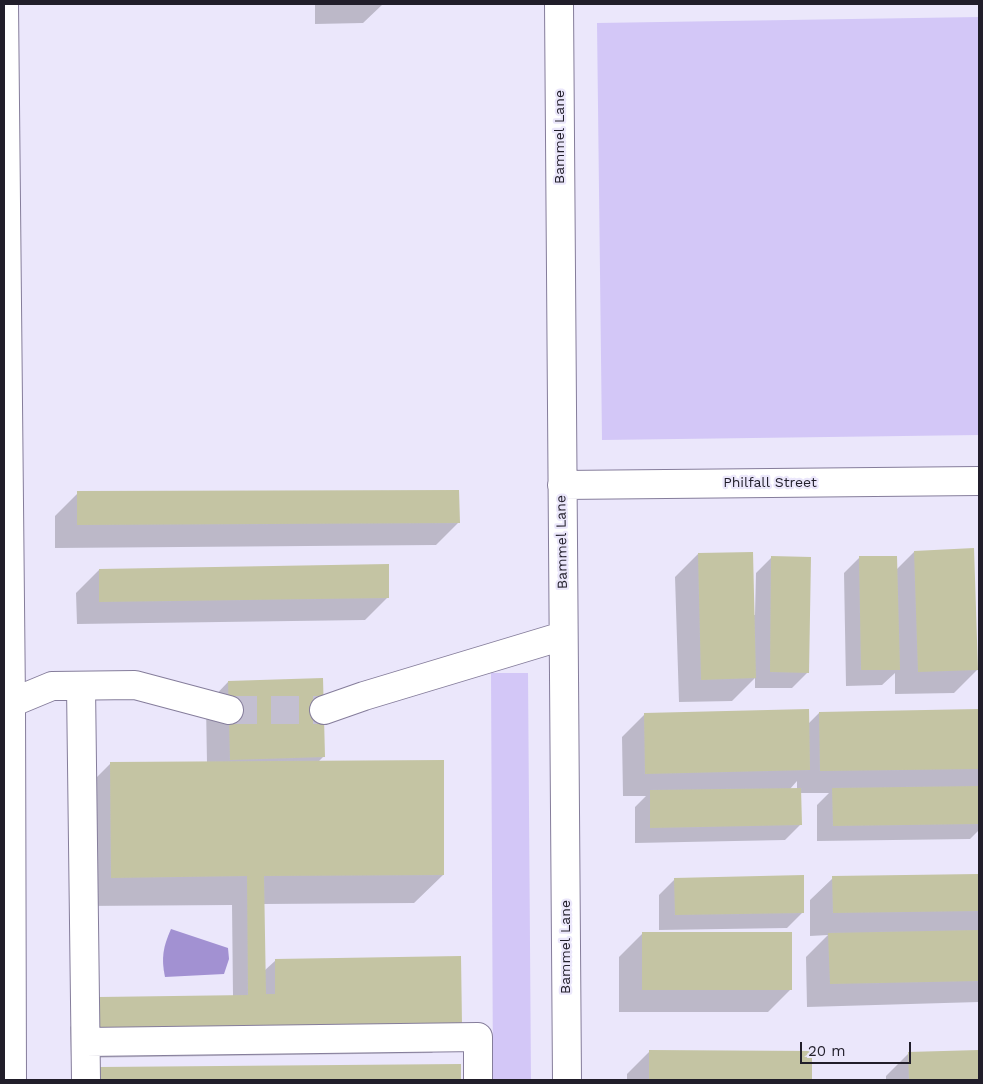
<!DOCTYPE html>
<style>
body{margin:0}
#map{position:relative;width:983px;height:1084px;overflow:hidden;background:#ebe7fb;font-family:"Work Sans",sans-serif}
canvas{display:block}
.frame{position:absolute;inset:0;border:5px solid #211e2a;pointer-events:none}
.scale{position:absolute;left:800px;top:1042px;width:111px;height:22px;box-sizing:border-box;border:2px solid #211e2a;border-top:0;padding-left:6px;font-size:15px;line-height:18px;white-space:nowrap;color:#211e2a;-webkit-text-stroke:4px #ebe7fb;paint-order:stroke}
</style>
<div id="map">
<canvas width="983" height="1084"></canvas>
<div class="frame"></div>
<div class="scale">20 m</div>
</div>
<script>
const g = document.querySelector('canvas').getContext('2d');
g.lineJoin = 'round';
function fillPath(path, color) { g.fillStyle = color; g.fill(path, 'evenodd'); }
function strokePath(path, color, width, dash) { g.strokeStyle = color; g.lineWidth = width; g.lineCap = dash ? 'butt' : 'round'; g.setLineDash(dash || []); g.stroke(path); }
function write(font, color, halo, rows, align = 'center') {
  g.font = font + ' "Work Sans",sans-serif'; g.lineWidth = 4.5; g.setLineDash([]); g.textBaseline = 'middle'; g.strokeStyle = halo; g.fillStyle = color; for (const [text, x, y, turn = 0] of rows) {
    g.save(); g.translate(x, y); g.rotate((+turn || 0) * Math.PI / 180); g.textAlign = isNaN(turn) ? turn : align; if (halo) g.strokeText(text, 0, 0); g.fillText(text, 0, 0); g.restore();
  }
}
const green = new Path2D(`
 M 979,17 L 979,435 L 602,440 L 597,23 Z
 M 491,673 L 528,673 L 531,1080 L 493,1080 Z`);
const water = new Path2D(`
 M 171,929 L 228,948 L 229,959 L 224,974 L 165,977 C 161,958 163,947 171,929 Z`);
const shadow = new Path2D(`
 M 315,4 L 383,4 L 363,23 L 315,24 Z
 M 78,493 L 459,522 L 436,545 L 55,548 L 55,516 Z
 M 914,552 L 977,670 L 954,693 L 895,694 L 895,673 L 882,685 L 846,686 L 844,573 L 860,557 L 896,570 Z
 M 698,554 L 753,615 L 755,615 L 756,573 L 771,558 L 808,672 L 792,688 L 755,688 L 755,678 L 732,701 L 679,702 L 675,577 Z
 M 99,570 L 388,597 L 365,620 L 77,624 L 76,593 Z
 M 228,682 L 323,757 L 318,762 L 443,875 L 414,903 L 264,904 L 264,971 L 276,960 L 461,1024 L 432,1053 L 71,1058 L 70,1027 L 99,998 L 233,996 L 232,905 L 82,906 L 82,792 L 111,763 L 207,763 L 206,705 Z
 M 979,710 L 979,830 L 970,839 L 817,841 L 817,805 L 829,793 L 800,793 L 801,824 L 785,840 L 635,843 L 635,807 L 646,796 L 623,796 L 622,737 L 645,714 L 808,724 L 819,713 ZM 797,781 L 797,789 L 790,789 Z
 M 979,875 L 979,1002 L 807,1007 L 806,957 L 828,935 L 810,936 L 810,900 L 833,878 Z
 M 675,879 L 803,912 L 787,928 L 659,930 L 659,895 Z
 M 642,934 L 791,989 L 768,1012 L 619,1012 L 619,957 Z
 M 650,1051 L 811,1052 L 811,1080 L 627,1080 L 627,1074 Z
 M 979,1051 L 979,1080 L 886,1080 L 886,1076 L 909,1053 Z
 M 460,1065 L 460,1080 L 89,1080 L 101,1069 Z`);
const building = new Path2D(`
 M 459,490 L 460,523 L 77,525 L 77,491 Z
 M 974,548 L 978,670 L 918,672 L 914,551 Z
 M 753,552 L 756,678 L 701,680 L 698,553 Z
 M 771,556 L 811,557 L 809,673 L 770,672 Z
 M 859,556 L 897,556 L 900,670 L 861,670 Z
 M 389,564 L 389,598 L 99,602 L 99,569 Z
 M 323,678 L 325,757 L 230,760 L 228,681 Z
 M 809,709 L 810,770 L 645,774 L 644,713 Z
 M 979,709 L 979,769 L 820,771 L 819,712 Z
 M 444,760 L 444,875 L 264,876 L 266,994 L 275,994 L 275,959 L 461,956 L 462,1025 L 99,1030 L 99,997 L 248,995 L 247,876 L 111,878 L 110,762 Z
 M 979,786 L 979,824 L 833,826 L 832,788 Z
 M 801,788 L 802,825 L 650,828 L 650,790 Z
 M 979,874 L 979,911 L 833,913 L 832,876 Z
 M 804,875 L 804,913 L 675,915 L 674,878 Z
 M 979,930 L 979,981 L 830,984 L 828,933 Z
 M 642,932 L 792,932 L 792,990 L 642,990 Z
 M 649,1050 L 812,1051 L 812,1080 L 649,1080 Z
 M 979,1050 L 979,1080 L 909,1080 L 908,1052 Z
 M 461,1064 L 461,1080 L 100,1080 L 100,1067 Z`);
const minorTunnel = new Path2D(`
 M 229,710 L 324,710`);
const minor = new Path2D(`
 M 4,4 L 11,703 L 12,1080
 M 559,4 L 567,1080
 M 562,485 L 979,481
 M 81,686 L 86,1080
 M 11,703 L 52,686 L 135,685 L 229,710
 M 324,710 L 364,696 L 563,636
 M 86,1042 L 478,1037 L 478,1080`);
const streetNames = [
 ["Bammel Lane",560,137,-90],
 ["Philfall Street",770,483],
 ["Bammel Lane",562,542,-91],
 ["Bammel Lane",566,947,-90]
];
fillPath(green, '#d3c7f7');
fillPath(water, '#a291d2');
fillPath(shadow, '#0003');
fillPath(building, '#c4c4a3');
strokePath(minorTunnel, '#c3bfd1', 28, [28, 14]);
strokePath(minor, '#857d9b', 30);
strokePath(minor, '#fff', 28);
write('14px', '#211e2a', '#ebe7fb', streetNames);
</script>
